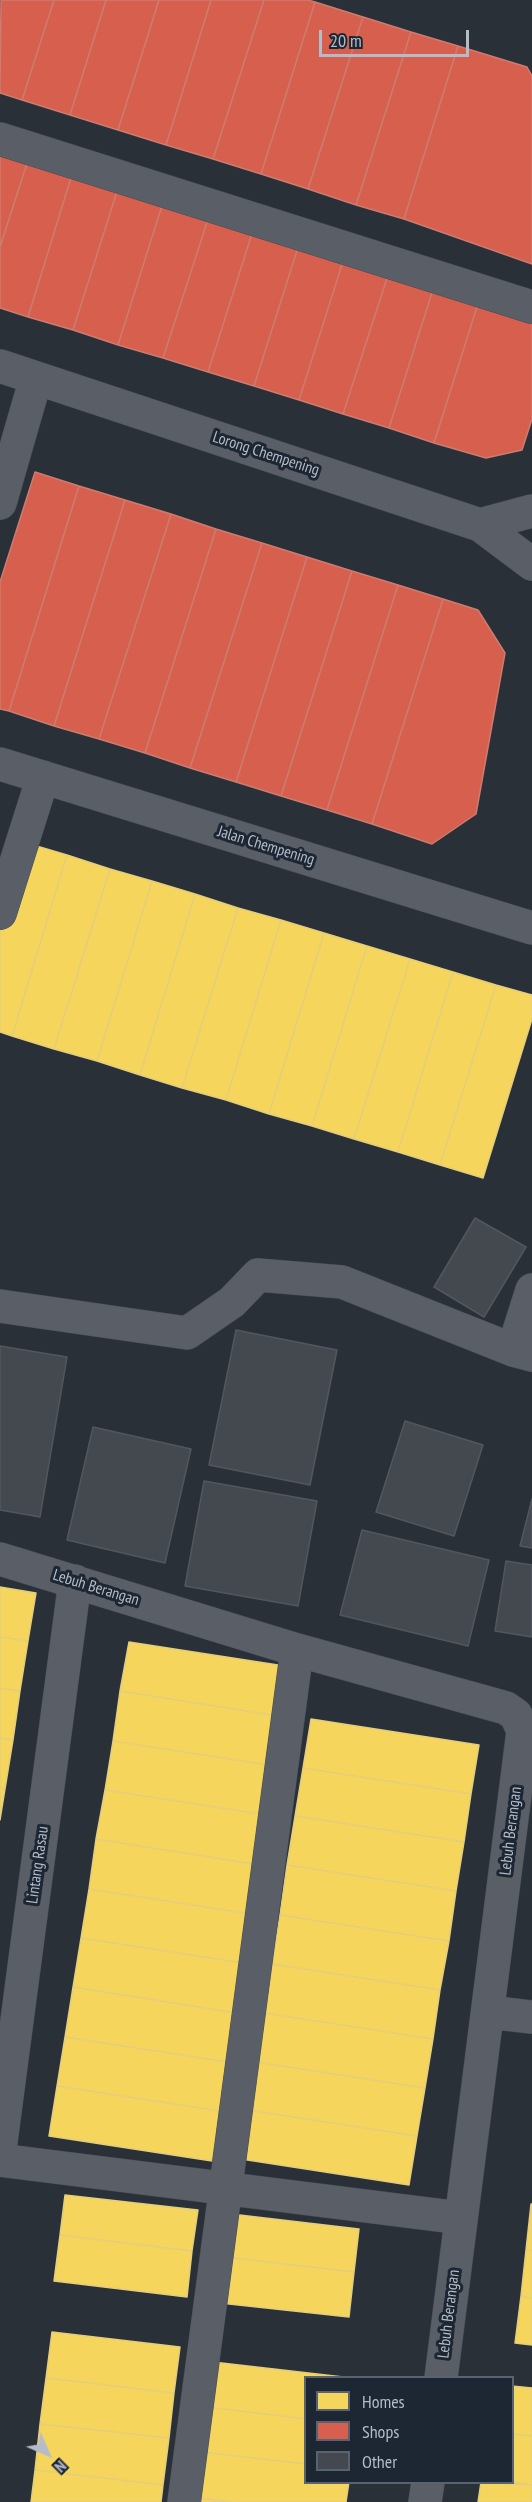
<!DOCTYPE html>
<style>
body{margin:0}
#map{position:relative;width:532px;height:2502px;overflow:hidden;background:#2a3038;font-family:"PT Sans Narrow",sans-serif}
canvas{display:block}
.legend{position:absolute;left:304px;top:2376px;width:210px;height:108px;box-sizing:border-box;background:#1d2633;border:2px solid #59626f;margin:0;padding:8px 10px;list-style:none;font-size:18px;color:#b4bcc9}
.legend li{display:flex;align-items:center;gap:12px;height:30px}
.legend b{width:30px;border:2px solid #59626f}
.north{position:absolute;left:18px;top:2424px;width:60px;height:60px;-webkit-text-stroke:4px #1d2633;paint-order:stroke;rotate:135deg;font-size:16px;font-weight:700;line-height:24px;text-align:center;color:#b4bcc9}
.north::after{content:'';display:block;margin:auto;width:21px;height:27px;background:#b4bcc9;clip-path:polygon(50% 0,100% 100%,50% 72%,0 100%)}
.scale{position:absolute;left:319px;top:30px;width:150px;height:27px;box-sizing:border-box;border:3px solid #b4bcc9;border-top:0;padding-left:8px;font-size:18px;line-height:21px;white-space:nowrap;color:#b4bcc9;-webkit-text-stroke:4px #1d2633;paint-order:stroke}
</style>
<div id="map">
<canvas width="532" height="2502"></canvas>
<ul class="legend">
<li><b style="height:16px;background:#f6d55c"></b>Homes</li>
<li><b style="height:16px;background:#d6604d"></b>Shops</li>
<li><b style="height:16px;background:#444950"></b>Other</li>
</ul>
<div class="north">N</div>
<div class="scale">20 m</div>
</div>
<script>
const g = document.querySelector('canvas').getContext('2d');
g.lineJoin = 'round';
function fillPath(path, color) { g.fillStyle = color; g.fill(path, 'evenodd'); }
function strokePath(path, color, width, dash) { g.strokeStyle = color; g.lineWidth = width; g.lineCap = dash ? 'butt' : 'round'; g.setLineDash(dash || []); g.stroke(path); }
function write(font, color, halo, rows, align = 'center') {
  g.font = font + ' "PT Sans Narrow",sans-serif'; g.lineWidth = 6; g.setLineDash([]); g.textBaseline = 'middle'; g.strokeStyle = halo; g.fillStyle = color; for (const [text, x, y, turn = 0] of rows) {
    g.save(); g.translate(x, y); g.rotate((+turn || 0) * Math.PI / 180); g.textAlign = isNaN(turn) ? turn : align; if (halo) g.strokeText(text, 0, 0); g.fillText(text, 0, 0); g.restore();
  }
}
const homes = new Path2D(`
 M 23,842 L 67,855 L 12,1036 L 0,1032 L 0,919 Z
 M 67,855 L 110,869 L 54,1049 L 12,1036 Z
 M 110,869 L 152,881 L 97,1061 L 54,1049 Z
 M 152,881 L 195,894 L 140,1075 L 97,1061 Z
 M 195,894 L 238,908 L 182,1088 L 140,1075 Z
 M 238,908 L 281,920 L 226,1100 L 182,1088 Z
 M 281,920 L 324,933 L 269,1114 L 226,1100 Z
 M 324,933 L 367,946 L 312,1126 L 269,1114 Z
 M 367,946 L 410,959 L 354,1139 L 312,1126 Z
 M 410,959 L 453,972 L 398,1152 L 354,1139 Z
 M 453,972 L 496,985 L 440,1165 L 398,1152 Z
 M 496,985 L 532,995 L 532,1019 L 483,1178 L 440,1165 Z
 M 0,1587 L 36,1593 L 28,1641 L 0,1637 Z
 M 0,1637 L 28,1641 L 20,1691 L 0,1688 Z
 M 129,1642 L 291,1667 L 284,1717 L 120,1691 Z
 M 0,1688 L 20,1691 L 13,1740 L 0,1738 Z
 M 120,1691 L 284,1717 L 275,1766 L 113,1741 Z
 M 311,1719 L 479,1745 L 471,1794 L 303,1768 Z
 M 0,1738 L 13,1740 L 5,1789 L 0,1788 Z
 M 113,1741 L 275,1766 L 267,1815 L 105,1790 Z
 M 303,1768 L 471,1794 L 464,1842 L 295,1816 Z
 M 0,1788 L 5,1789 L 0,1820 Z
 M 105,1790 L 267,1815 L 260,1865 L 96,1839 Z
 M 295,1816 L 464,1842 L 456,1891 L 287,1865 Z
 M 96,1839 L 260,1865 L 251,1914 L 89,1889 Z
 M 287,1865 L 456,1891 L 449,1941 L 280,1915 Z
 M 89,1889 L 251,1914 L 244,1963 L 81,1938 Z
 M 280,1915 L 449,1941 L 440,1990 L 272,1964 Z
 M 81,1938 L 244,1963 L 236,2013 L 73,1987 Z
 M 272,1964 L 440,1990 L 433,2039 L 264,2013 Z
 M 73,1987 L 236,2013 L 228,2062 L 65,2037 Z
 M 264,2013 L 433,2039 L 425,2088 L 256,2062 Z
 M 65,2037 L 228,2062 L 220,2111 L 57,2086 Z
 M 256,2062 L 425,2088 L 417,2136 L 248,2110 Z
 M 57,2086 L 220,2111 L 212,2161 L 49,2136 Z
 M 248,2110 L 417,2136 L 409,2185 L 241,2159 Z
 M 65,2195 L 198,2210 L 192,2251 L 60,2235 Z
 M 531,2204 L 532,2204 L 532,2251 L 526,2250 Z
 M 231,2214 L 359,2229 L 354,2272 L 226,2257 Z
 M 60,2235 L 192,2251 L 187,2297 L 54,2281 Z
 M 526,2250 L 532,2251 L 532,2298 L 521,2296 Z
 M 226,2257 L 354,2272 L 349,2317 L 220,2303 Z
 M 521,2296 L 532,2298 L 532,2345 L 515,2343 Z
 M 52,2332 L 180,2347 L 174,2393 L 46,2378 Z
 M 213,2362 L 352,2378 L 306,2378 L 306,2419 L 207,2407 Z
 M 46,2378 L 174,2393 L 169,2438 L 40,2424 Z
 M 512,2386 L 532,2388 L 532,2436 L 512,2434 Z
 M 207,2407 L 306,2419 L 306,2464 L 202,2452 Z
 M 40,2424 L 169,2438 L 163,2485 L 35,2470 Z
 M 512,2434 L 532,2436 L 532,2485 L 512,2482 Z
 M 202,2452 L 306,2464 L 306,2482 L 349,2482 L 346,2502 L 234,2502 L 196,2498 Z
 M 35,2470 L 163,2485 L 161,2502 L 31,2502 Z
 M 481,2482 L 532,2485 L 532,2502 L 478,2502 Z
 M 196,2498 L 234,2502 L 196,2502 Z`);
const shops = new Path2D(`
 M 1,0 L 54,0 L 22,100 L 0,93 Z
 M 54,0 L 106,0 L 70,115 L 22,100 Z
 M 106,0 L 159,0 L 118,130 L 70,115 Z
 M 159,0 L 211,0 L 166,145 L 118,130 Z
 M 211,0 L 264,0 L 213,159 L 166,145 Z
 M 264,0 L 308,0 L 315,2 L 261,174 L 213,159 Z
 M 315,2 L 363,17 L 308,189 L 261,174 Z
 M 363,17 L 411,32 L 356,205 L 308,189 Z
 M 411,32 L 458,46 L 404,219 L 356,205 Z
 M 458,46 L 527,67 L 532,76 L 532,264 L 404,219 Z
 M 0,145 L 30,154 L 0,247 Z
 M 30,154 L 74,168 L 28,317 L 0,308 L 0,247 Z
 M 74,168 L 120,182 L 73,330 L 28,317 Z
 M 120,182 L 165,196 L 118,345 L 73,330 Z
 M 165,196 L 211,210 L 163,358 L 118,345 Z
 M 211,210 L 255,224 L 208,372 L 163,358 Z
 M 255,224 L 301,238 L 254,386 L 208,372 Z
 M 301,238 L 346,252 L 299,400 L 254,386 Z
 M 346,252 L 391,266 L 343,414 L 299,400 Z
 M 391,266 L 436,280 L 389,428 L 343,414 Z
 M 436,280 L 481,294 L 434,443 L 389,428 Z
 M 481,294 L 532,310 L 532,419 L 522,450 L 486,458 L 434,443 Z
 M 35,472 L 79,486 L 9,711 L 0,709 L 0,582 Z
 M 79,486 L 125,500 L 54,726 L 9,711 Z
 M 125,500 L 171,514 L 99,739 L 54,726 Z
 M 171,514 L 216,529 L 145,753 L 99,739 Z
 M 216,529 L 262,543 L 190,768 L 145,753 Z
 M 262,543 L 307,557 L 236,782 L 190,768 Z
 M 307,557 L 352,571 L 281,796 L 236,782 Z
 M 352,571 L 398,585 L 327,810 L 281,796 Z
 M 398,585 L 443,599 L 372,824 L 327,810 Z
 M 443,599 L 478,610 L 505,653 L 476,814 L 432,844 L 372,824 Z`);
const building = new Path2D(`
 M 475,1218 L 526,1247 L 484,1317 L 434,1287 Z
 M 236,1330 L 337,1350 L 310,1485 L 209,1465 Z
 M 0,1346 L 67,1357 L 40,1517 L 0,1510 Z
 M 405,1421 L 483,1445 L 454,1536 L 376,1512 Z
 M 93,1427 L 191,1449 L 165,1563 L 67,1540 Z
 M 204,1481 L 317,1501 L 298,1606 L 185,1586 Z
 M 532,1499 L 532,1548 L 520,1546 Z
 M 362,1530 L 489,1560 L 468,1646 L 340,1615 Z
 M 506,1561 L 532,1565 L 532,1637 L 495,1631 Z`);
const minor = new Path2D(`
 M 0,139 L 532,307
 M 0,366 L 480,525 L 532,511
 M 0,503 L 36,378
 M 480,525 L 532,564
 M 0,764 L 532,928
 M 0,913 L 43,777
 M 0,1306 L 187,1333 L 232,1302 L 258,1275 L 342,1282 L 513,1350 L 532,1355
 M 513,1350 L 532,1290
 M 0,1559 L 297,1650 L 506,1708 L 516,1715 L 523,1731 L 441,2378
 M 488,2012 L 532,2017
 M 0,2149 L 75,1581
 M 0,2160 L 461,2218
 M 184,2502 L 297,1650
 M 425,2502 L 428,2482`);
const streetNames = [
 ["Lorong Chempening",266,454,18],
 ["Jalan Chempening",266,846,17],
 ["Lebuh Berangan",96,1588,17],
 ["Lebuh Berangan",511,1831,-83],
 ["Lintang Rasau",38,1865,-82],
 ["Lebuh Berangan",449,2314,-83]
];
fillPath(homes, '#f6d55c');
strokePath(homes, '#e2ce7d', 1.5);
fillPath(shops, '#d6604d');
strokePath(shops, '#cc7c72', 1.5);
fillPath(building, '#444950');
strokePath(building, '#52575f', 1.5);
strokePath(minor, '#484c53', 34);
strokePath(minor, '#5a5e66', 33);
write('16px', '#b4bcc9', '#1d2633', streetNames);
</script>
